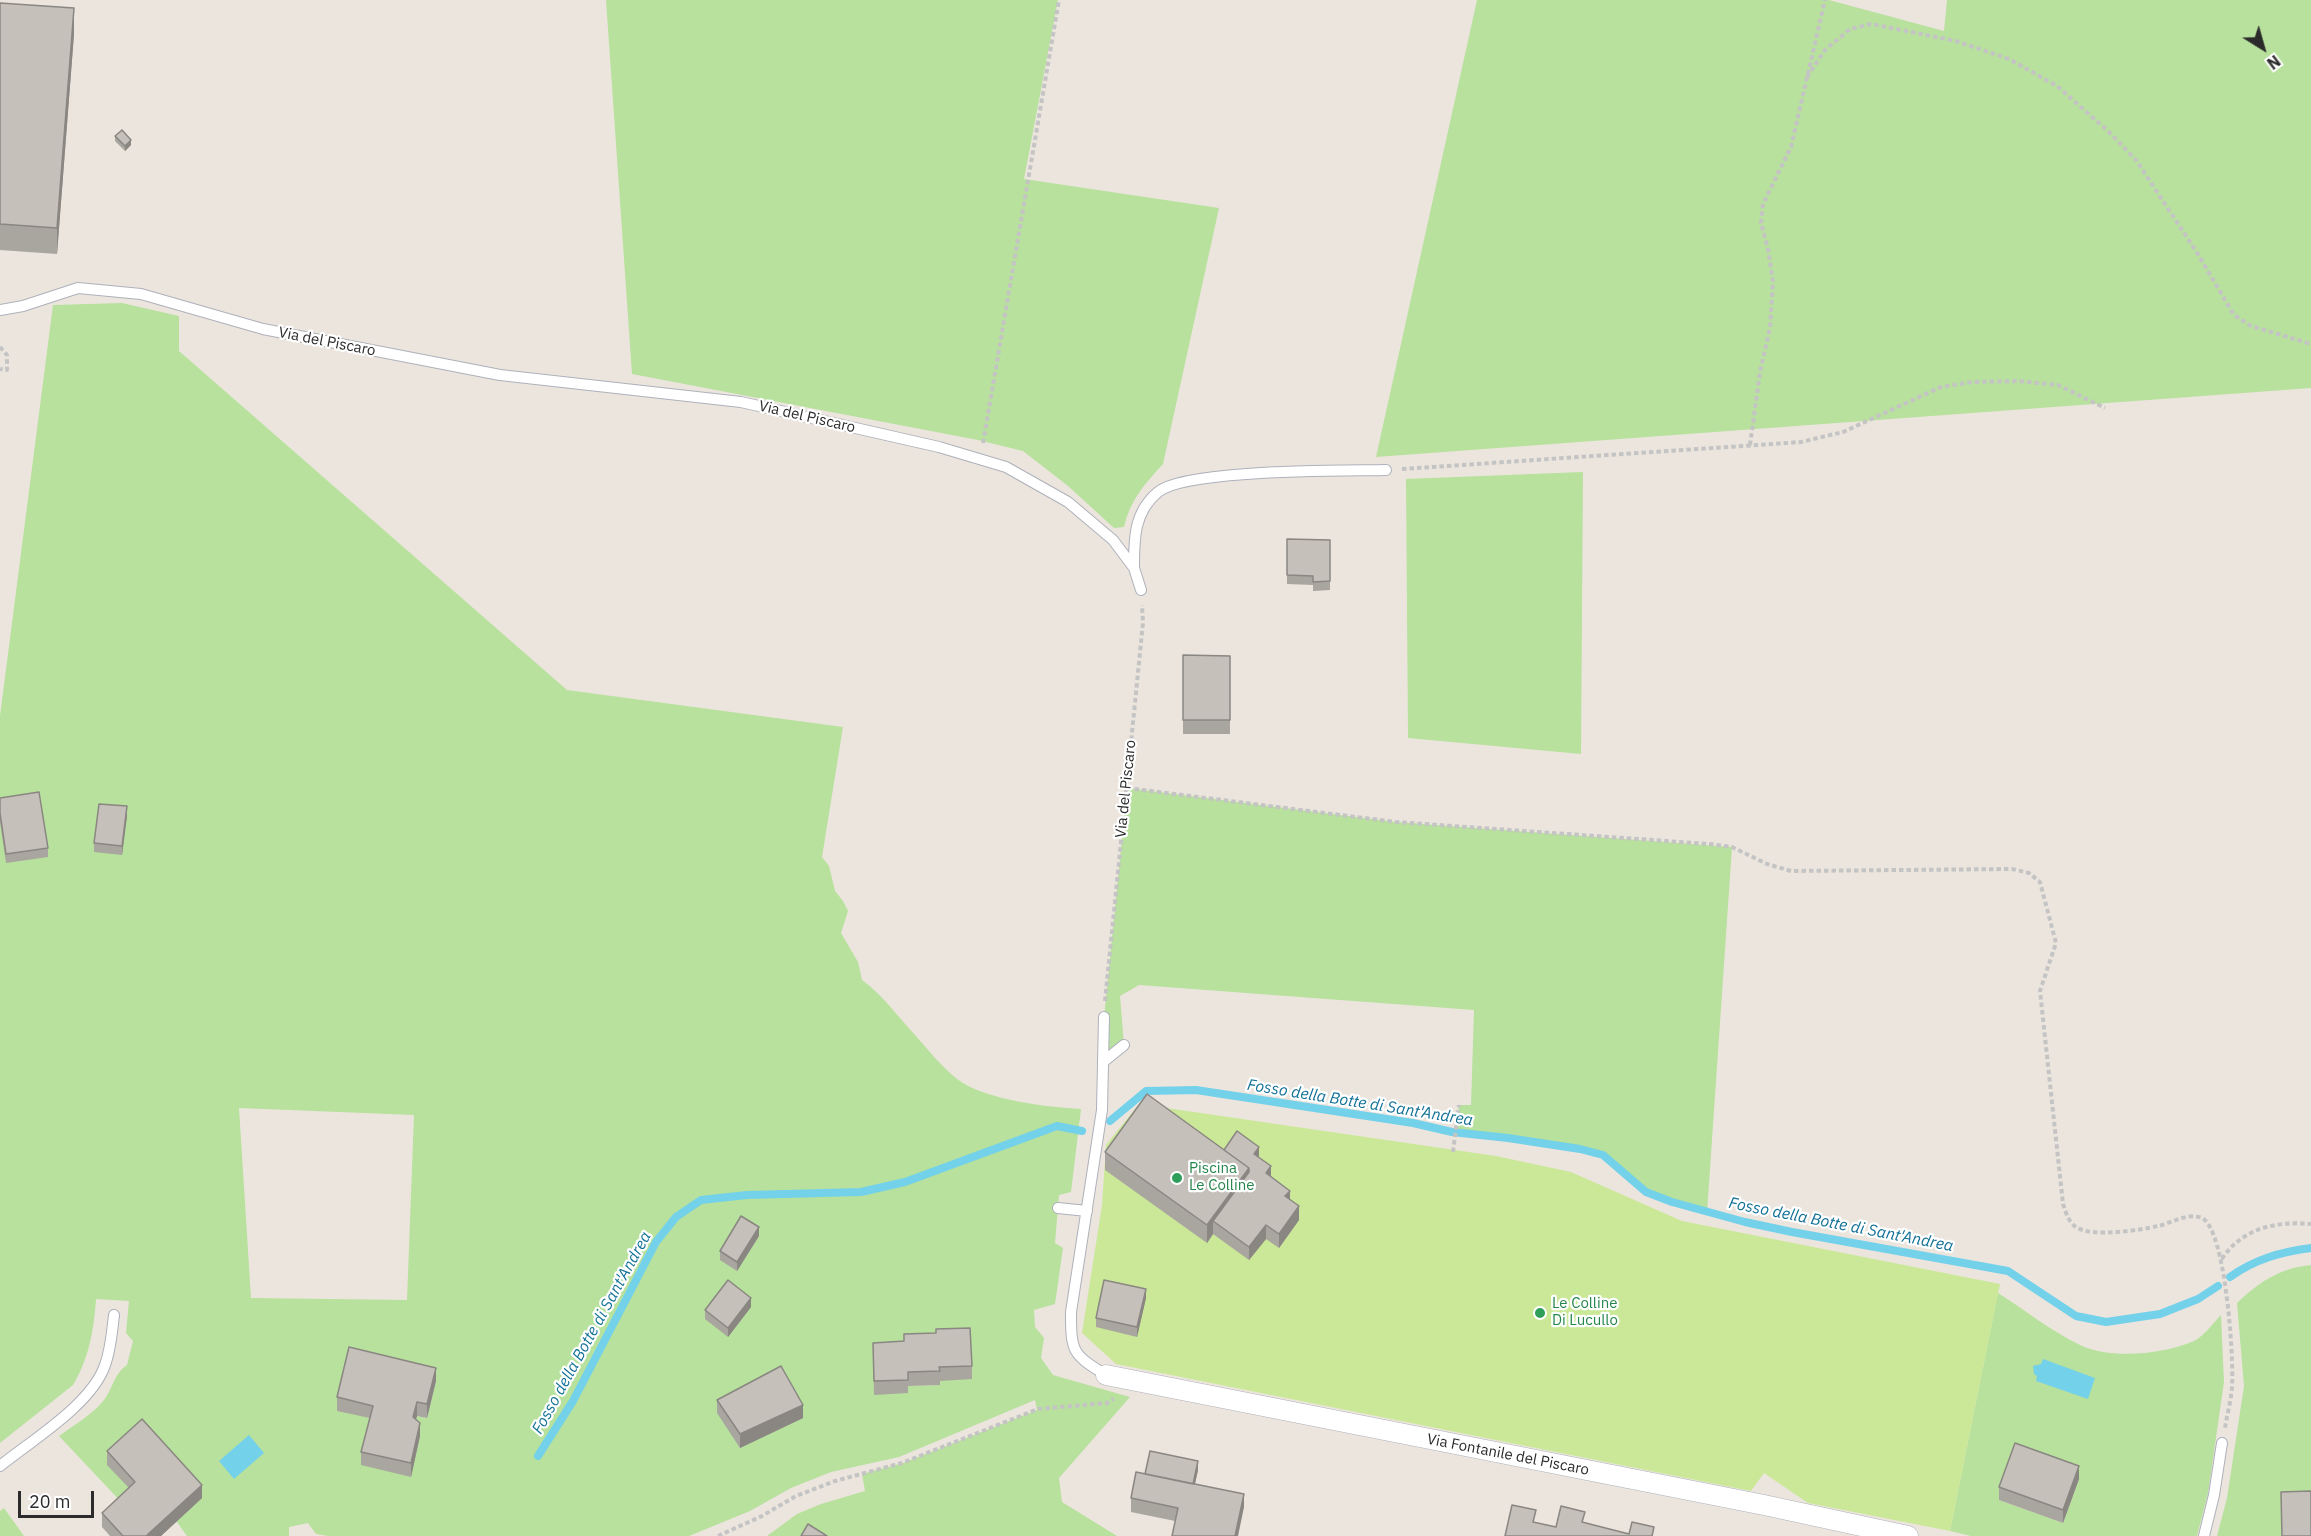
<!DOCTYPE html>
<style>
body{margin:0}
#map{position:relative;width:2311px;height:1536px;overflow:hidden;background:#ece5de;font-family:"IBM Plex Sans",sans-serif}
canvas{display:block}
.north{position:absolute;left:2233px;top:18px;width:60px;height:60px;-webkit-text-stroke:4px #fff;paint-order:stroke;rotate:143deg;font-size:16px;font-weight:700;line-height:24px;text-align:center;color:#2b2b2b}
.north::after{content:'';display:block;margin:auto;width:21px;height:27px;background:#2b2b2b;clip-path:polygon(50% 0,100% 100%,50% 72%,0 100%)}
.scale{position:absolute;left:18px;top:1491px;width:76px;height:27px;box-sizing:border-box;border:3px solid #2b2b2b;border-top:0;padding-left:8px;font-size:18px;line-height:21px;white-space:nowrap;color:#2b2b2b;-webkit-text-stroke:4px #fff;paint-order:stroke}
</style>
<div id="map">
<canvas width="2311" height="1536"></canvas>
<div class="north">N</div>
<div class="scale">20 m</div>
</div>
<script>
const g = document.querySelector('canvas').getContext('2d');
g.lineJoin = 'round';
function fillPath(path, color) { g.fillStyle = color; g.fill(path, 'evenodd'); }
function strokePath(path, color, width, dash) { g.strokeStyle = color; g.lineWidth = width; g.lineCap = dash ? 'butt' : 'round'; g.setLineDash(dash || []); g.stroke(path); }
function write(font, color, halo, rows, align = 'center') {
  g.font = font + ' "IBM Plex Sans",sans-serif'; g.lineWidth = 4.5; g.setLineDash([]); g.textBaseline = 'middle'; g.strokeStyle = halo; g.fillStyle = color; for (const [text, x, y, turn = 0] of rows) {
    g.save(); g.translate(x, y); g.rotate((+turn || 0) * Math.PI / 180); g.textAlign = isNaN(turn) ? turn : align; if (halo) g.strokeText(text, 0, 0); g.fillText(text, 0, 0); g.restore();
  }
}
const green = new Path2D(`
 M 606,0 L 1058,0 L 1024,179 L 1219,208 L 1163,464 C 1144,485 1131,499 1124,527 L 1114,528 L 1068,486 L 1023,451 L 978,440 L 632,374 Z
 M 1477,0 L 1829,0 L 1944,31 L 1947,0 L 2311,0 L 2311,388 L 1376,457 Z
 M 122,303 L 179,316 L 179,351 L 567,690 L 843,727 L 822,857 L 829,866 L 835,891 L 843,901 L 848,911 L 841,933 L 858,962 L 862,980 C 883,995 898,1017 916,1036 C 929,1051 942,1067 957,1079 C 984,1100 1048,1107 1081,1109 L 1071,1192 L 1059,1195 L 1055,1243 L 1063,1248 L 1055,1304 L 1034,1310 L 1035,1327 L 1044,1338 L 1041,1358 L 1053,1375 L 1130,1397 L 1059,1478 L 1062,1502 L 1117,1536 L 767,1536 L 797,1514 L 821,1504 L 865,1491 L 862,1474 L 903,1463 L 1037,1410 L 1035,1400 L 899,1457 L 831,1472 L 791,1488 L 750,1511 L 689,1536 L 328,1536 L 316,1534 L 308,1523 L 289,1527 L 289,1536 L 187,1536 L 177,1522 L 135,1495 L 124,1505 L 59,1436 C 74,1425 92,1415 104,1400 C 113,1388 114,1374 127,1365 L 133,1341 L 126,1333 L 129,1301 L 96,1299 C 94,1329 89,1359 73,1385 L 0,1443 L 0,716 L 53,305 ZM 239,1108 L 414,1115 L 407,1300 L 251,1298 ZM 873,1356 L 939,1385 L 908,1386 ZM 436,1381 L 427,1418 L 417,1416 L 413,1431 L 420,1436 L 410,1477 L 373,1419 Z
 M 1583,472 L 1581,754 L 1408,738 L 1406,479 Z
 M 1127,788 L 1396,822 L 1732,847 L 1707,1213 L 1646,1192 L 1603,1155 L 1553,1145 L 1455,1133 L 1459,1105 L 1471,1105 L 1474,1010 L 1139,985 L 1120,996 L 1124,1045 L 1103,1062 L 1104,1017 Z
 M 2311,1265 L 2311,1505 L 2281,1506 L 2282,1536 L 2217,1536 L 2227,1498 L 2244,1386 L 2237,1303 C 2259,1282 2280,1268 2311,1265 Z
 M 1998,1293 C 2025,1310 2051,1331 2080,1345 C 2111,1360 2164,1354 2194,1341 C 2204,1336 2213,1323 2221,1315 L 2224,1382 L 2208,1493 L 2197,1536 L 1971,1536 L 1950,1531 ZM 2079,1479 L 2063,1523 L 1999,1500 Z
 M 4,1508 L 24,1536 L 0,1536 L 0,1511 Z`);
const pitch = new Path2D(`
 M 1139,1104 L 1496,1156 L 1571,1172 L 1682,1221 L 2000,1284 L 1950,1531 L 1808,1503 L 1764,1473 L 1751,1491 L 1116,1364 L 1082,1333 L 1102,1205 L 1106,1145 Z`);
const water = new Path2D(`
 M 2043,1359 L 2095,1378 L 2088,1399 L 2036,1381 L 2037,1376 L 2034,1374 L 2033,1366 L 2041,1364 Z
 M 249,1435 L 264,1453 L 234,1479 L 219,1461 Z`);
const stream = new Path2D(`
 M 1110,1121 L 1146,1091 L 1196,1090 L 1413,1123 L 1452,1132 L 1508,1138 L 1580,1149 L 1603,1155 L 1646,1192 L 1672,1202 L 1745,1222 L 1792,1232 L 2008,1271 L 2076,1316 L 2106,1322 L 2160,1314 L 2198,1299 L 2218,1286
 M 2230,1277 C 2255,1259 2281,1252 2311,1248
 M 538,1456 L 573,1401 L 656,1242 L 676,1217 L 701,1200 L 747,1195 L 861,1192 L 905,1182 L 1057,1126 L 1082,1131`);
const path = new Path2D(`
 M 1807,77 L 1825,50 L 1850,29 L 1871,24 L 1956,41 L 2009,59 L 2057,86 L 2108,131 L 2136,160 L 2196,251 L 2234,315 L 2251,326 L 2311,344
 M 0,347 L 7,355 L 7,370 L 0,369
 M 983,443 L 1059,0
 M 1750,445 L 1760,372 L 1770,328 L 1773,281 L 1768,249 L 1761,223 L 1763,204 L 1791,147 L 1825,0
 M 1402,469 L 1801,442 L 1843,432 L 1941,387 L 1972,382 L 2018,381 L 2058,385 L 2105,408
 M 1127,788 L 1396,822 L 1709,844 L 1732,847 L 1767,864 L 1791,871 L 2012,869 L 2029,873 L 2040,882 L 2056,943 L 2040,991 L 2063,1204 C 2066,1212 2068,1222 2076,1227 C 2092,1238 2140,1230 2158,1226 C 2172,1223 2188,1212 2202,1218 C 2226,1230 2234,1360 2232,1387 C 2231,1401 2227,1415 2225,1428
 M 1105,1001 L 1143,623 L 1142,605
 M 1453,1152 L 1459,1105
 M 2222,1259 C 2242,1228 2276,1221 2311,1224
 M 718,1536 L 762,1516 L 796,1496 L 835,1481 L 902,1463 L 1038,1409 L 1107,1403 L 1114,1399`);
const lane = new Path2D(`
 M 0,310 L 23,306 L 78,288 L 141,294 L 263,329 L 500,375 L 741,402 L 939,447 L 1006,467 L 1068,502 L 1113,540 L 1134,568 L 1141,590
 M 1134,567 C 1134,538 1134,512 1158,492 C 1185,469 1344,471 1386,470
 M 1104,1017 L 1102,1110 L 1071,1312 C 1071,1352 1072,1354 1106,1375
 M 1103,1062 L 1124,1045
 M 1058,1208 L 1087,1211
 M 0,1466 C 32,1440 92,1404 105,1365 C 111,1349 112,1331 114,1315
 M 2204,1536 L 2214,1495 L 2222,1443`);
const street = new Path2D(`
 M 1106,1375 L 1764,1505 L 1908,1536`);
const wall = new Path2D(`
 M 0,3 L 74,34 L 57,254 L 0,250 Z
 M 115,136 L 131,145 L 125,151 L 115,141 Z
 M 1287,539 L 1330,540 L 1330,590 L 1313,591 L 1313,585 L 1287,584 Z
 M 1183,655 L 1230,656 L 1230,734 L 1183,734 Z
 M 0,798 L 48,848 L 48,857 L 6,863 L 0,822 Z
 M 127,816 L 122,855 L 94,852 L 94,843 Z
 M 1224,1150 L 1259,1158 L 1271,1177 L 1290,1199 L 1299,1220 L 1279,1248 L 1266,1239 L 1249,1260 L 1213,1234 L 1207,1243 L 1105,1170 L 1105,1152 Z
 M 759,1236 L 737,1271 L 720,1260 L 720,1251 Z
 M 1146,1298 L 1137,1337 L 1096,1327 L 1096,1318 Z
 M 751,1307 L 728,1337 L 705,1319 L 705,1310 Z
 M 873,1343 L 972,1366 L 972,1379 L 940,1381 L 940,1385 L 908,1386 L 908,1393 L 874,1395 Z
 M 436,1381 L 427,1418 L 417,1416 L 416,1419 L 420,1436 L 411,1477 L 361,1465 L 361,1452 L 370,1418 L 337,1411 L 337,1397 Z
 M 717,1400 L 803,1418 L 740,1448 L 717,1413 Z
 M 107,1451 L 202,1498 L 161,1536 L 110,1536 L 102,1527 L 102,1513 L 129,1488 L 107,1465 Z
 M 1198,1470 L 1195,1484 L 1244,1507 L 1175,1521 L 1131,1512 L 1131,1498 L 1145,1474 Z
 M 2079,1479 L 2063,1523 L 1999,1500 L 1999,1487 Z`);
const shadedWall = new Path2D(`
 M 74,8 L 74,34 L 57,254 L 57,228 Z
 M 131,140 L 131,145 L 125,151 L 125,146 Z
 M 127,806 L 127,816 L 122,855 L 122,846 Z
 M 1259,1147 L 1259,1160 L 1254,1154 Z
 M 1271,1166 L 1271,1180 L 1266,1173 Z
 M 1249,1168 L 1249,1186 L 1213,1221 L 1213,1234 L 1207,1243 L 1207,1225 Z
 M 1290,1191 L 1290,1204 L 1285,1196 Z
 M 1299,1206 L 1299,1220 L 1279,1248 L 1279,1234 Z
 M 1266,1225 L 1266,1239 L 1249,1260 L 1249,1247 Z
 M 759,1227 L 759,1236 L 737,1271 L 737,1262 Z
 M 1146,1289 L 1146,1298 L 1137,1337 L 1137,1327 Z
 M 751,1298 L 751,1307 L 728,1337 L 728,1328 Z
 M 436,1368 L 436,1381 L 427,1418 L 427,1404 Z
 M 417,1402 L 417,1416 L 413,1431 L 413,1417 Z
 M 803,1405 L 803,1418 L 740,1448 L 740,1434 Z
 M 420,1423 L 420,1436 L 411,1477 L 411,1463 Z
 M 1198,1461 L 1198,1470 L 1192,1497 L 1192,1488 Z
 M 2079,1466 L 2079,1479 L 2063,1523 L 2063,1510 Z
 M 202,1485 L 202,1498 L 161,1536 L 146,1536 Z
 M 1244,1494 L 1244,1507 L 1238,1536 L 1235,1536 Z`);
const building = new Path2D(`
 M 0,3 L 74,8 L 57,228 L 0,224 Z
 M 122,130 L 131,140 L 125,146 L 115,136 Z
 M 1287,539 L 1330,540 L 1330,581 L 1313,582 L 1313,576 L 1287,575 Z
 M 1183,655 L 1230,656 L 1230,720 L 1183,720 Z
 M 39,792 L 48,848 L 6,854 L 0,813 L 0,798 Z
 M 99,804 L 127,806 L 122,846 L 94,843 Z
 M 1147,1094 L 1249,1168 L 1207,1225 L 1105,1152 Z
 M 1237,1131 L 1259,1147 L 1254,1154 L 1271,1166 L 1266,1173 L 1290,1191 L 1285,1196 L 1299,1206 L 1279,1234 L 1266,1225 L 1249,1247 L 1213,1221 L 1249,1172 L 1249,1168 L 1224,1150 Z
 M 741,1216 L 759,1227 L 737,1262 L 720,1251 Z
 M 728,1280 L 751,1298 L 728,1328 L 705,1310 Z
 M 1104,1280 L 1146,1289 L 1137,1327 L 1096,1318 Z
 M 970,1328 L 972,1366 L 939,1367 L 940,1371 L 908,1372 L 908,1380 L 874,1381 L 873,1343 L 904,1341 L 904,1334 L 936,1333 L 936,1329 Z
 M 349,1347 L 436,1368 L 427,1404 L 417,1402 L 413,1417 L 420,1423 L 411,1463 L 361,1452 L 373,1406 L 337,1397 Z
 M 781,1366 L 803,1405 L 740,1434 L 717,1400 Z
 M 142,1419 L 202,1485 L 146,1536 L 123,1536 L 102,1513 L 135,1482 L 107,1451 Z
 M 2015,1443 L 2079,1466 L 2063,1510 L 1999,1487 Z
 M 1150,1451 L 1198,1461 L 1193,1484 L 1145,1474 Z
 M 1136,1472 L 1244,1494 L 1235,1536 L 1172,1536 L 1178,1508 L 1131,1498 Z
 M 2311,1491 L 2311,1536 L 2282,1536 L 2281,1492 Z
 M 1512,1505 L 1536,1510 L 1533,1522 L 1556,1527 L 1561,1506 L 1585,1512 L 1582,1522 L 1629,1534 L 1632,1522 L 1654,1527 L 1652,1536 L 1505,1536 Z
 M 808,1524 L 827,1536 L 801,1536 Z`);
const markers = [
 [1177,1178,6,"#2e9e5b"],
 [1540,1313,6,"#2e9e5b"]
];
const streetNames = [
 ["Via del Piscaro",327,342,11],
 ["Via del Piscaro",807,417,13],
 ["Via del Piscaro",1126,789,-84],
 ["Via Fontanile del Piscaro",1508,1455,11]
];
const leisureNames = [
 ["Piscina",1189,1169],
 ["Le Colline",1189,1186],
 ["Le Colline",1552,1304],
 ["Di Lucullo",1552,1321]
];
const waterNames = [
 ["Fosso della Botte di Sant'Andrea",1360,1103,9],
 ["Fosso della Botte di Sant'Andrea",1841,1225,11],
 ["Fosso della Botte di Sant'Andrea",592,1333,-61]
];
fillPath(green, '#b7e19c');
fillPath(pitch, '#cae898');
fillPath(water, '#74d1ea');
strokePath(stream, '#74d1ea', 8);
strokePath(lane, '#aeb1bb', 12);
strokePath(street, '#aeb1bb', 21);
strokePath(path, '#c4c4c4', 4, [4.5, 3]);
strokePath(lane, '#fff', 10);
strokePath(street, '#fff', 20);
fillPath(wall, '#a9a59f');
fillPath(shadedWall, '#8a8682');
fillPath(building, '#c5c0b9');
strokePath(building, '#8a8682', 1.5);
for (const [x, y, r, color] of markers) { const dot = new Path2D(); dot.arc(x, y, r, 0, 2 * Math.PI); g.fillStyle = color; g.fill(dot); strokePath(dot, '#fff', 2); }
write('15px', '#2b2b2b', '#fff', streetNames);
write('15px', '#27864d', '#fff', leisureNames, 'left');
write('italic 16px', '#127197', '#fff', waterNames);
</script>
